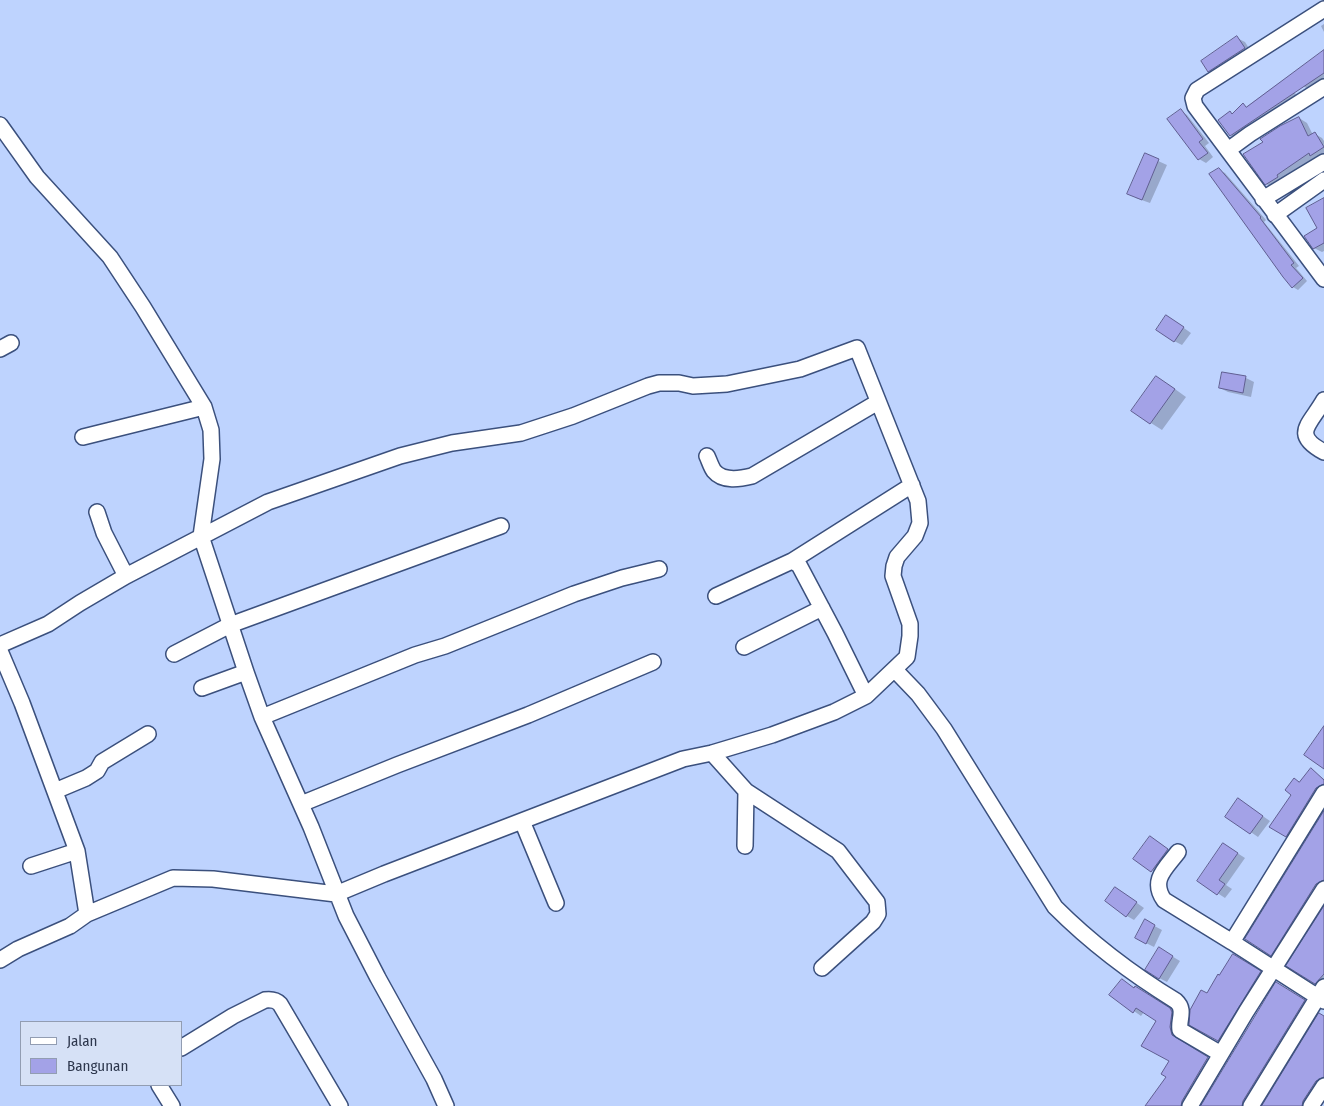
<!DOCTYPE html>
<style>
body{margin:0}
#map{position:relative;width:1324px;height:1106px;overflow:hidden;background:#bed3fe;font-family:"Fira Sans Condensed",sans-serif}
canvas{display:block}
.legend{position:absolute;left:20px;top:1021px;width:162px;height:65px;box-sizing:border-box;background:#d6e1f6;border:1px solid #929db2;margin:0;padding:6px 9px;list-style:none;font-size:15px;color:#2d374d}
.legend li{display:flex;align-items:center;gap:10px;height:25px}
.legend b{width:25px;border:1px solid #929db2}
</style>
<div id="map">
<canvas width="1324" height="1106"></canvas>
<ul class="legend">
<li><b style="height:6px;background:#fff"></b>Jalan</li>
<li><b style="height:14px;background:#a3a2e7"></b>Bangunan</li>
</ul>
</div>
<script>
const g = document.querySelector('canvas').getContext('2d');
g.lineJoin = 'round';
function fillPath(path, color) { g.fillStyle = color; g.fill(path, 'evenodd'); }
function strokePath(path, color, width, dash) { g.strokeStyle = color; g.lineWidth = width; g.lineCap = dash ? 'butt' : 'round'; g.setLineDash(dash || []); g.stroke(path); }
const shadow = new Path2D(`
 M 1324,24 L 1324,32 L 1321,26 Z
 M 1237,38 L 1245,42 L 1252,53 L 1217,75 L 1209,71 Z
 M 1324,64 L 1324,82 L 1311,91 L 1303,86 Z
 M 1291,86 L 1299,100 L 1238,140 L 1231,135 L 1230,112 L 1233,114 L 1243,105 L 1248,108 Z
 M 1181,111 L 1187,115 L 1209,143 L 1205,146 L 1213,157 L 1206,163 L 1199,159 Z
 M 1299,118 L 1307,123 L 1313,135 L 1315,134 L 1322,138 L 1324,141 L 1324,156 L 1319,159 L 1316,158 L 1284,179 L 1274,188 L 1266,184 Z
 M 1145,155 L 1167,165 L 1150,203 L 1136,198 Z
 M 1219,170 L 1225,173 L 1266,220 L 1264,222 L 1299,266 L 1296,268 L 1307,281 L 1298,290 L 1293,287 Z
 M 1324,237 L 1324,251 L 1322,252 L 1314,248 Z
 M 1174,321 L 1191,333 L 1182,345 L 1174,341 Z
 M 1223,373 L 1246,378 L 1254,382 L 1251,397 L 1228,392 L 1220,388 Z
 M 1168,384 L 1186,397 L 1162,430 L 1151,423 Z
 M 1311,770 L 1324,779 L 1324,794 L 1294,841 L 1286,836 L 1299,783 Z
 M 1239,800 L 1270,821 L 1258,837 L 1227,816 Z
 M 1324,811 L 1324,888 L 1279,959 L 1271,955 Z
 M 1158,842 L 1175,854 L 1160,875 L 1135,859 Z
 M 1231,849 L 1245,858 L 1226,885 L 1232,889 L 1225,898 L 1199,881 Z
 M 1116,888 L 1144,908 L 1134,920 L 1127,916 Z
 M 1324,909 L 1324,986 L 1323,987 L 1316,983 Z
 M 1145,921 L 1162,930 L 1154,947 L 1144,942 Z
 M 1160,949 L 1180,961 L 1167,982 L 1159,978 Z
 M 1241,960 L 1268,977 L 1226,1045 L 1190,1024 L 1207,995 Z
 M 1284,988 L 1312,1005 L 1250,1106 L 1202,1106 Z
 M 1135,989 L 1143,992 L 1178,1015 L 1178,1032 L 1180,1041 L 1215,1063 L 1189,1106 L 1153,1106 L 1168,1077 L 1170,1061 L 1157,1020 L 1144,1012 L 1141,1016 L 1111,995 Z
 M 1324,1017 L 1324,1086 L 1310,1106 L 1263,1106 Z`);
const building = new Path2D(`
 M 1237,36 L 1245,48 L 1208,72 L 1201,61 Z
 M 1324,50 L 1324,73 L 1230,136 L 1218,120 L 1230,111 L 1232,114 L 1243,103 L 1246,107 Z
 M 1181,109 L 1203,139 L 1199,142 L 1208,153 L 1198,160 L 1167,119 Z
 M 1299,117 L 1308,136 L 1315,132 L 1324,147 L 1310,156 L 1309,153 L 1277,175 L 1278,177 L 1265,185 L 1243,154 L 1263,142 L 1260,139 L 1280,126 Z
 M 1145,153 L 1159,159 L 1142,200 L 1127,194 Z
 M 1219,168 L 1261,217 L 1260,218 L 1294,263 L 1291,265 L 1303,278 L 1292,288 L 1283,277 L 1209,174 Z
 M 1324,198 L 1324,243 L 1313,249 L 1304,236 L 1317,228 L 1306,208 Z
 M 1166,315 L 1184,327 L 1174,342 L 1156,330 Z
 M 1222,372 L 1246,376 L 1243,393 L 1219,388 Z
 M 1156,376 L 1175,389 L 1150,424 L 1131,411 Z
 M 1324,726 L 1324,769 L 1304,755 Z
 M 1311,768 L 1324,780 L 1324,784 L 1316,788 L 1286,837 L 1269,827 L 1291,795 L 1285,790 L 1294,778 L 1299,782 Z
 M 1238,798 L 1263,816 L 1250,834 L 1225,817 Z
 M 1324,811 L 1324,880 L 1316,884 L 1271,956 L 1245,939 Z
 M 1150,836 L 1168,849 L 1151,872 L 1133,859 Z
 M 1223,843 L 1238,853 L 1219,880 L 1225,884 L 1217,895 L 1197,881 Z
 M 1115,887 L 1137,902 L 1126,917 L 1105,901 Z
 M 1324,906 L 1324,974 L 1315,984 L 1286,966 Z
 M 1145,919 L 1155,925 L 1146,944 L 1135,938 Z
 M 1159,947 L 1173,956 L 1159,979 L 1145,970 Z
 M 1233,954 L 1261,971 L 1218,1041 L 1189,1025 L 1190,1010 L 1201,990 L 1207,993 L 1218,974 L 1219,975 Z
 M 1122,979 L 1134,988 L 1135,986 L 1170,1008 L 1172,1012 L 1170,1027 L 1172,1035 L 1208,1057 L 1182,1101 L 1181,1106 L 1145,1106 L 1166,1077 L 1161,1074 L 1169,1061 L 1141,1046 L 1156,1021 L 1136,1008 L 1133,1013 L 1109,995 Z
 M 1276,982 L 1305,1000 L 1243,1101 L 1242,1106 L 1201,1106 Z
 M 1319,1013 L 1324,1016 L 1324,1077 L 1316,1081 L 1303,1101 L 1302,1106 L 1262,1106 Z`);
const street = new Path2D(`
 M 1324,9 L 1197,90 L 1193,98 L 1195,106 L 1324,279
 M 0,125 L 37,177 L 110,257 L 143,307 L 204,407 L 211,430 L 212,459 L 201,536 L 246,672 L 262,717 L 311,827 L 346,916 L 378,978 L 434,1079 L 446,1106
 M 1228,150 L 1250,134 L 1324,87
 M 1263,199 L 1324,162
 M 1275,215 L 1324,180
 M 0,349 L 11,343
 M 1324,400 C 1310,425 1291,434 1324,452
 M 83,437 L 204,407
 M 707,456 C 709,460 711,467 714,471 C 723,482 740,479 752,476 L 878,402
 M 97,512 L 104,533 L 126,576
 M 792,561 L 912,485
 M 716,596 L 792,561 L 799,565 L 835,633 L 866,696
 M 0,645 L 48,624 L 80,603 L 126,576 L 268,502 L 400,456 L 452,443 L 521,433 L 573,416 L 648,386 L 659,383 L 679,383 L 693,386 L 727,384 L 800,369 L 857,348 L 918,501 L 920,523 L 915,536 L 897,557 L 894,566 L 893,576 L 910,624 L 910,636 L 907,657 L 866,696 L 834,712 L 772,735 L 712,753 L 683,759 L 384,874 L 336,894 L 213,879 L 173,878 L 87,914 L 70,926 L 18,949 L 0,960
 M 744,647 L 822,608
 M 0,651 L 22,703 L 77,851 L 87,914
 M 174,654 L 230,625 L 501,526
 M 895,670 L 918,694 L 944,729 L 1055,907 C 1092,944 1132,974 1176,1001 C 1186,1010 1178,1020 1180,1030 L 1221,1054
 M 202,688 L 246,672
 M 262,717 L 415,655 L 445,646 L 574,594 L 622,578 L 659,569
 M 712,753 L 746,791 L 838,851 L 877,902 L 878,914 L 873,922 L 822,968
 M 55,791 L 86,778 L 97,771 L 102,762 L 148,734
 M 1324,793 L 1232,942 L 1324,1001
 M 301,804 L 397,765 L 528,715 L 653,662
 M 522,821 L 556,903
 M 745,846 L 746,791
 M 1178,852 C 1166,868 1150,880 1164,900 L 1232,942
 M 31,866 L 77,851
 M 181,1048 L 233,1016 L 265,1000 C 272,999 276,1000 280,1004 L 340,1106
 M 159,1085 L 172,1106
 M 1190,1106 L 1246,1012 L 1324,889
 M 1251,1106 L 1324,987
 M 1311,1106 L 1324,1086`);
fillPath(shadow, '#0003');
fillPath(building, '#a3a2e7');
strokePath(building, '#605e91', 1);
strokePath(street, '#3b507d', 18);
strokePath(street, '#fff', 15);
</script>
